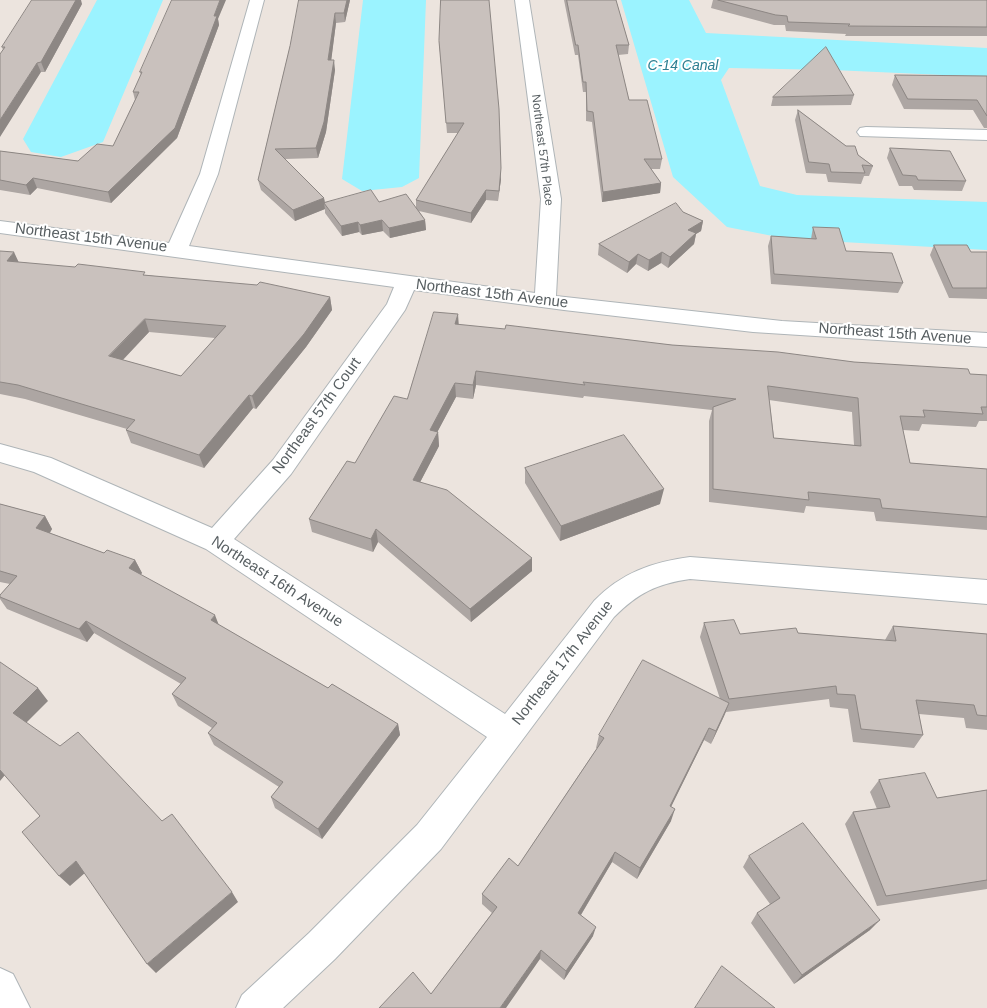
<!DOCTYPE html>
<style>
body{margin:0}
canvas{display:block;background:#ece4de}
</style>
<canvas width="987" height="1008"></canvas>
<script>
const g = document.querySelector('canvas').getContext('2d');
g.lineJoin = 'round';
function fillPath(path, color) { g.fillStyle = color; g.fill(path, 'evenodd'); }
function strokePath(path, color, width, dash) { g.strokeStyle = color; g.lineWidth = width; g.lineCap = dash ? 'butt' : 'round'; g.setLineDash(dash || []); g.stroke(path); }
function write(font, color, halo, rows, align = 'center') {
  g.font = font + ' Helvetica,sans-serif'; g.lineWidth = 4; g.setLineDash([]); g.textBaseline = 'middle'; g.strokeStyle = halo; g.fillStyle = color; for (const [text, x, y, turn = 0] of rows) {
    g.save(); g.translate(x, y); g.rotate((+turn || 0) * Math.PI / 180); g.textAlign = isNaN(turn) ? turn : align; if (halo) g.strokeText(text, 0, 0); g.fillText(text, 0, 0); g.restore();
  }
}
const water = new Path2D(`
 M 97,0 L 163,0 L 103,142 L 61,157 L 31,152 L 23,139 Z
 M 363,0 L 426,0 L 419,178 L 402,187 L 362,191 L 342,179 Z
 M 621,0 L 689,0 L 706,33 L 987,48 L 987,77 L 833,70 L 729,68 L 721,80 L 760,186 L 797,195 L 987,202 L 987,250 L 788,239 L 727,227 L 673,177 Z`);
const minor = new Path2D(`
 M 250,0 L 264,0 L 218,174 L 189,246 L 535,293 L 541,199 L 515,0 L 529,0 L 561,199 L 556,296 L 782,321 L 987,333 L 987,347 L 753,332 L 564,310 L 414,290 L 405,310 L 291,474 L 234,539 L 505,714 L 594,601 C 621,573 652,562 690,557 L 987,580 L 987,604 L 690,579 C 656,584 638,593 614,617 L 441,849 L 335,959 L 283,1008 L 236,1008 L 242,995 L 309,933 L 417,825 L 487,737 L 206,549 L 34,472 L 0,462 L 0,444 L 51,458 L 212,528 L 273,460 L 387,304 L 394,287 L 0,233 L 0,221 L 169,243 L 200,174 Z
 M 866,127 L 987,130 L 987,140 L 860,136 L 857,132 L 860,128 Z
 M 0,968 L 13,974 L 30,1008 L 0,1008 Z`);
const wall = new Path2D(`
 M 350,0 L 345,22 L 336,23 L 331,60 L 335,70 L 326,132 L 318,158 L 285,159 L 324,198 L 325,202 L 379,202 L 416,207 L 416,200 L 458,133 L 447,133 L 439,41 L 501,179 L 498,201 L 486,200 L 471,223 L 419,211 L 425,220 L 426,230 L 390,238 L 383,231 L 362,235 L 359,232 L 342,236 L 325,213 L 325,209 L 295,221 L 261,190 L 258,180 L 290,46 Z
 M 564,0 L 616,0 L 629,45 L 628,54 L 618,55 L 629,100 L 662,159 L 660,169 L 651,169 L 661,183 L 660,193 L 602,202 L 592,122 L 586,121 L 586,92 L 583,92 L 578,55 L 575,55 Z
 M 713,0 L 987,0 L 987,36 L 845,36 L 846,34 L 786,31 L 785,25 L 774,25 L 711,8 Z
 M 82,4 L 45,72 L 41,72 L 3,50 L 2,47 Z
 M 218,19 L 219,25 L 177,138 L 111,203 L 37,188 L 30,195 L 0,190 L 0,151 L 78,161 L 113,146 L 135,100 L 133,92 L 141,75 L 140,72 Z
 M 895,75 L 987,76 L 987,128 L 984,128 L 973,110 L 904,109 L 892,85 Z
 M 854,95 L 851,105 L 771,106 L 773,97 Z
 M 798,110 L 873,166 L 869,176 L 864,176 L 861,184 L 828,182 L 826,174 L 806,173 L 795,120 Z
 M 890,148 L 966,181 L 962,191 L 914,190 L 912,186 L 899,186 L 887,158 Z
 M 683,212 L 703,221 L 701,231 L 696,234 L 694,244 L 668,268 L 661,263 L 648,271 L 636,264 L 627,273 L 598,255 L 599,244 Z
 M 813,227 L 846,251 L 903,283 L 898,293 L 771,284 L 768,246 L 771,236 L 811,239 Z
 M 934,245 L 971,252 L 987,252 L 987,299 L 949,298 L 930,255 Z
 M 0,251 L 18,262 L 146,275 L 330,297 L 332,310 L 306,347 L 256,409 L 253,408 L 204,468 L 131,443 L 126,430 L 127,429 L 25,399 L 0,394 ZM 149,332 L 215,338 L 181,376 L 123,360 Z
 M 458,314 L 458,325 L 854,362 L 970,374 L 987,375 L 987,421 L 979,421 L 976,427 L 922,424 L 919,431 L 903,430 L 910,463 L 987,469 L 987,530 L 876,521 L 874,512 L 806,506 L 804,513 L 709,502 L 709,421 L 712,410 L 584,396 L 583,398 L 476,385 L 473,399 L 456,397 L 437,432 L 438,432 L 439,446 L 420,482 L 532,558 L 532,571 L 471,622 L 378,542 L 373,552 L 312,532 L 309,519 L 407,399 ZM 769,400 L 852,412 L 854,445 L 774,438 Z
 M 525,468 L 660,504 L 560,541 L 525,483 Z
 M 0,504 L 45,516 L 52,529 L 50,533 L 104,553 L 135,560 L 142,573 L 140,575 L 219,625 L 328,688 L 398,724 L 400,735 L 322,839 L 275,808 L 271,797 L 279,787 L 214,745 L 208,733 L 212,728 L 178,706 L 172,694 L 181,684 L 94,633 L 87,642 L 7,609 L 0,599 L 0,595 L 10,584 L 0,582 Z
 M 704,623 L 740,634 L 798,633 L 885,640 L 893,626 L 987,634 L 987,730 L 966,728 L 964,718 L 919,714 L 923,735 L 914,748 L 853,742 L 848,709 L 830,707 L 829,699 L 726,712 L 711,744 L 704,740 L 671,807 L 671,821 L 637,879 L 612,862 L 581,915 L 593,936 L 564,980 L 540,959 L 431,994 L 492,913 L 482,904 L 482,894 L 518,866 L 597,748 L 596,748 L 599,735 L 720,699 L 700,637 Z
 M 879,780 L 937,798 L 987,790 L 987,889 L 877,906 L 845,824 L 853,812 L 877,809 L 870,792 Z
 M 749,856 L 870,930 L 794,984 L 751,923 L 757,913 L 770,904 L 743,867 Z`);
const shadedWall = new Path2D(`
 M 74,0 L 81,0 L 82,4 L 45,72 L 41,62 Z
 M 220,0 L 226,0 L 218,19 L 219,25 L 177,138 L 111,203 L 108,192 L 214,16 Z
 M 347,0 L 350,0 L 345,22 L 344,13 Z
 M 335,13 L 336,23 L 330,70 L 328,60 Z
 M 334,60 L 335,70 L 326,132 L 318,158 L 316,148 Z
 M 37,63 L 41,72 L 0,137 L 0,120 Z
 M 501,168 L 501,179 L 498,201 L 499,191 Z
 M 33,178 L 37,188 L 30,195 L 26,185 Z
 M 661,183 L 660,193 L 602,202 L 603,192 Z
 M 486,190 L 486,200 L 471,223 L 471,213 Z
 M 324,198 L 325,205 L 324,203 L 325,209 L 295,221 L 293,210 Z
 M 382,220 L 383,231 L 362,235 L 360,225 Z
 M 425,220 L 426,230 L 390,238 L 389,228 Z
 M 703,221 L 701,231 L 696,234 L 694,244 L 668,268 L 670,257 L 688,230 Z
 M 358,222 L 359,232 L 342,236 L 341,226 Z
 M 14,252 L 20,265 L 7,261 Z
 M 662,252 L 661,263 L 648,271 L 649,260 Z
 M 638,254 L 636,264 L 627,273 L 629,262 Z
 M 330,297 L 332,310 L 306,347 L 256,409 L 252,396 Z
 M 458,314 L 459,328 L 455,324 Z
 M 145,319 L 149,332 L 114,369 L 109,356 Z
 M 476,371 L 476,385 L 473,399 L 473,385 Z
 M 455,383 L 456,397 L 431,444 L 430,430 Z
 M 249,395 L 253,408 L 204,468 L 199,455 Z
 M 438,432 L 439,446 L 414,494 L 413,480 Z
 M 664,489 L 660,504 L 560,541 L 561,526 Z
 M 45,516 L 52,529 L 44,541 L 36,528 Z
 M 376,529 L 378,542 L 373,552 L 371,539 Z
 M 532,558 L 532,571 L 471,622 L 470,609 Z
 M 135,560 L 142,573 L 135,581 L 129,568 Z
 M 215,615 L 220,628 L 211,620 Z
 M 86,621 L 94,633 L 87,642 L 79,629 Z
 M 38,688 L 48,701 L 23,726 L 13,713 Z
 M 729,703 L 724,716 L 711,744 L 716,731 Z
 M 398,724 L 400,735 L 322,839 L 318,829 Z
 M 709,728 L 704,740 L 666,817 L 670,806 Z
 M 0,770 L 5,775 L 0,781 Z
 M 675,809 L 671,821 L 637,879 L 640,868 Z
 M 615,852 L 612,862 L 576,923 L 578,913 Z
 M 76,861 L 86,872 L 70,886 L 59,876 Z
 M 232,892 L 238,902 L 156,973 L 147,964 Z
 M 880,920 L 870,930 L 794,984 L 802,975 Z
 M 596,927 L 593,936 L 564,980 L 566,971 Z
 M 541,950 L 540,959 L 506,1008 L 500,1008 Z`);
const building = new Path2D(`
 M 32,0 L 76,0 L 41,62 L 37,63 L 0,120 L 0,54 L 5,47 L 2,47 Z
 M 172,0 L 220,0 L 214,16 L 217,16 L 175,128 L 108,192 L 33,178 L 26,185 L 0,180 L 0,151 L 78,161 L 97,144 L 113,146 L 139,92 L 133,92 L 142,72 L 140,72 Z
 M 299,0 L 347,0 L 344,13 L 335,13 L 328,60 L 334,60 L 324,122 L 316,148 L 275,149 L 324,198 L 293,210 L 258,180 L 290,46 Z
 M 441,0 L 489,0 L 499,109 L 501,168 L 499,191 L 486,190 L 471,213 L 416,200 L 464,123 L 446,123 L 439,41 Z
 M 567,0 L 616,0 L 629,45 L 616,45 L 629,100 L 647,100 L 662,159 L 644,159 L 661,183 L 603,192 L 593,112 L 587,111 L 586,82 L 583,82 L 578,45 L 576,45 Z
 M 718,0 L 987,0 L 987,27 L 848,26 L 850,24 L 788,22 L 787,16 L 776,15 Z
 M 826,47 L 854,95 L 773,97 Z
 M 895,75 L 987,76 L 987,116 L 977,100 L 908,99 Z
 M 798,110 L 846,146 L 855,146 L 858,155 L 873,166 L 862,165 L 865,173 L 831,172 L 829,164 L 809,162 Z
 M 890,148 L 950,151 L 966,181 L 918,180 L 916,176 L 903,175 Z
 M 371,190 L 379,202 L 406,194 L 425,220 L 389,228 L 382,220 L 360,225 L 358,222 L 341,226 L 324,203 Z
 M 676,203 L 683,212 L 703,221 L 688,230 L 696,233 L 670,257 L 662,252 L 649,260 L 638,254 L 629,262 L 599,244 Z
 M 813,227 L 839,228 L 846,251 L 892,253 L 903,283 L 774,274 L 771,236 L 816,239 Z
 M 934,245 L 967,245 L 971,252 L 987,252 L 987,288 L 953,288 Z
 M 0,251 L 14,252 L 7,261 L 75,267 L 78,264 L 145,272 L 143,275 L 257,285 L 260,282 L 330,297 L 304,334 L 252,396 L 249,395 L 199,455 L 126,430 L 135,420 L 18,385 L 0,382 ZM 145,319 L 226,326 L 181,376 L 109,356 Z
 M 434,312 L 458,314 L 455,324 L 505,329 L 506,325 L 672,345 L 778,352 L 854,362 L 968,369 L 970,374 L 987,375 L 987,407 L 981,407 L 983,414 L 923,410 L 925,417 L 900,416 L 910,463 L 987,469 L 987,517 L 882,508 L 880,499 L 808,492 L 809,500 L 713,489 L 713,407 L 736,399 L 583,382 L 585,385 L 476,371 L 473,385 L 455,383 L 430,430 L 438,432 L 413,480 L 447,490 L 532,558 L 470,609 L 376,529 L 371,539 L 309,519 L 347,461 L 355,463 L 394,396 L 407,399 ZM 768,386 L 858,398 L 861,446 L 774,438 Z
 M 624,435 L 664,489 L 561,526 L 525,468 Z
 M 0,504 L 45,516 L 36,528 L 104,553 L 107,550 L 135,560 L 129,568 L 215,615 L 211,620 L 328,688 L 332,684 L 398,724 L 318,829 L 271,797 L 283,782 L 208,733 L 217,723 L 172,694 L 186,678 L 86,621 L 79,629 L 0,597 L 0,595 L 17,576 L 0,571 Z
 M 734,620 L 740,634 L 796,628 L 798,633 L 896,641 L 893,626 L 987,634 L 987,716 L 977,715 L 974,705 L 916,700 L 923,735 L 861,729 L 855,695 L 837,694 L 836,686 L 729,699 L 704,623 Z
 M 643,660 L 729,703 L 716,731 L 709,728 L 670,806 L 675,809 L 640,868 L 615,852 L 578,913 L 596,927 L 566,971 L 541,950 L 500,1008 L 379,1008 L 413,972 L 431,994 L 497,907 L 482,894 L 509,858 L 518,866 L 604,738 L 599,735 Z
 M 0,662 L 38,688 L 13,713 L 60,746 L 78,732 L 162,821 L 172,814 L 232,892 L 147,964 L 76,861 L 59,876 L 22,832 L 40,816 L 0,770 Z
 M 925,773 L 937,798 L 987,790 L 987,880 L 886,896 L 853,812 L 890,807 L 879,780 Z
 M 803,823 L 880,920 L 802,975 L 757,913 L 780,898 L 749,856 Z
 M 722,966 L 775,1008 L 695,1008 Z`);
const farStreetnames = [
 ["Northeast 57th Place",542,150,83]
];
const farWaternames = [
 ["C-14 Canal",683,66]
];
const streetNames = [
 ["Northeast 15th Avenue",91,238,7],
 ["Northeast 15th Avenue",492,294,7],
 ["Northeast 15th Avenue",895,334,4],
 ["Northeast 57th Court",317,416,-54],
 ["Northeast 16th Avenue",277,582,33],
 ["Northeast 17th Avenue",563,663,-52]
];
fillPath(water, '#9bf3ff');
strokePath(minor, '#afb5b8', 2);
fillPath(minor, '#fff');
fillPath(wall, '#ada6a3');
fillPath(shadedWall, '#8d8784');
fillPath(building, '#c9c1bd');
strokePath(building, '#8d8784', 1);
write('12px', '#575e61', '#fff', farStreetnames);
write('italic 14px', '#2c7e91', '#fff', farWaternames);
write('15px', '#575e61', '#fff', streetNames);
</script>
